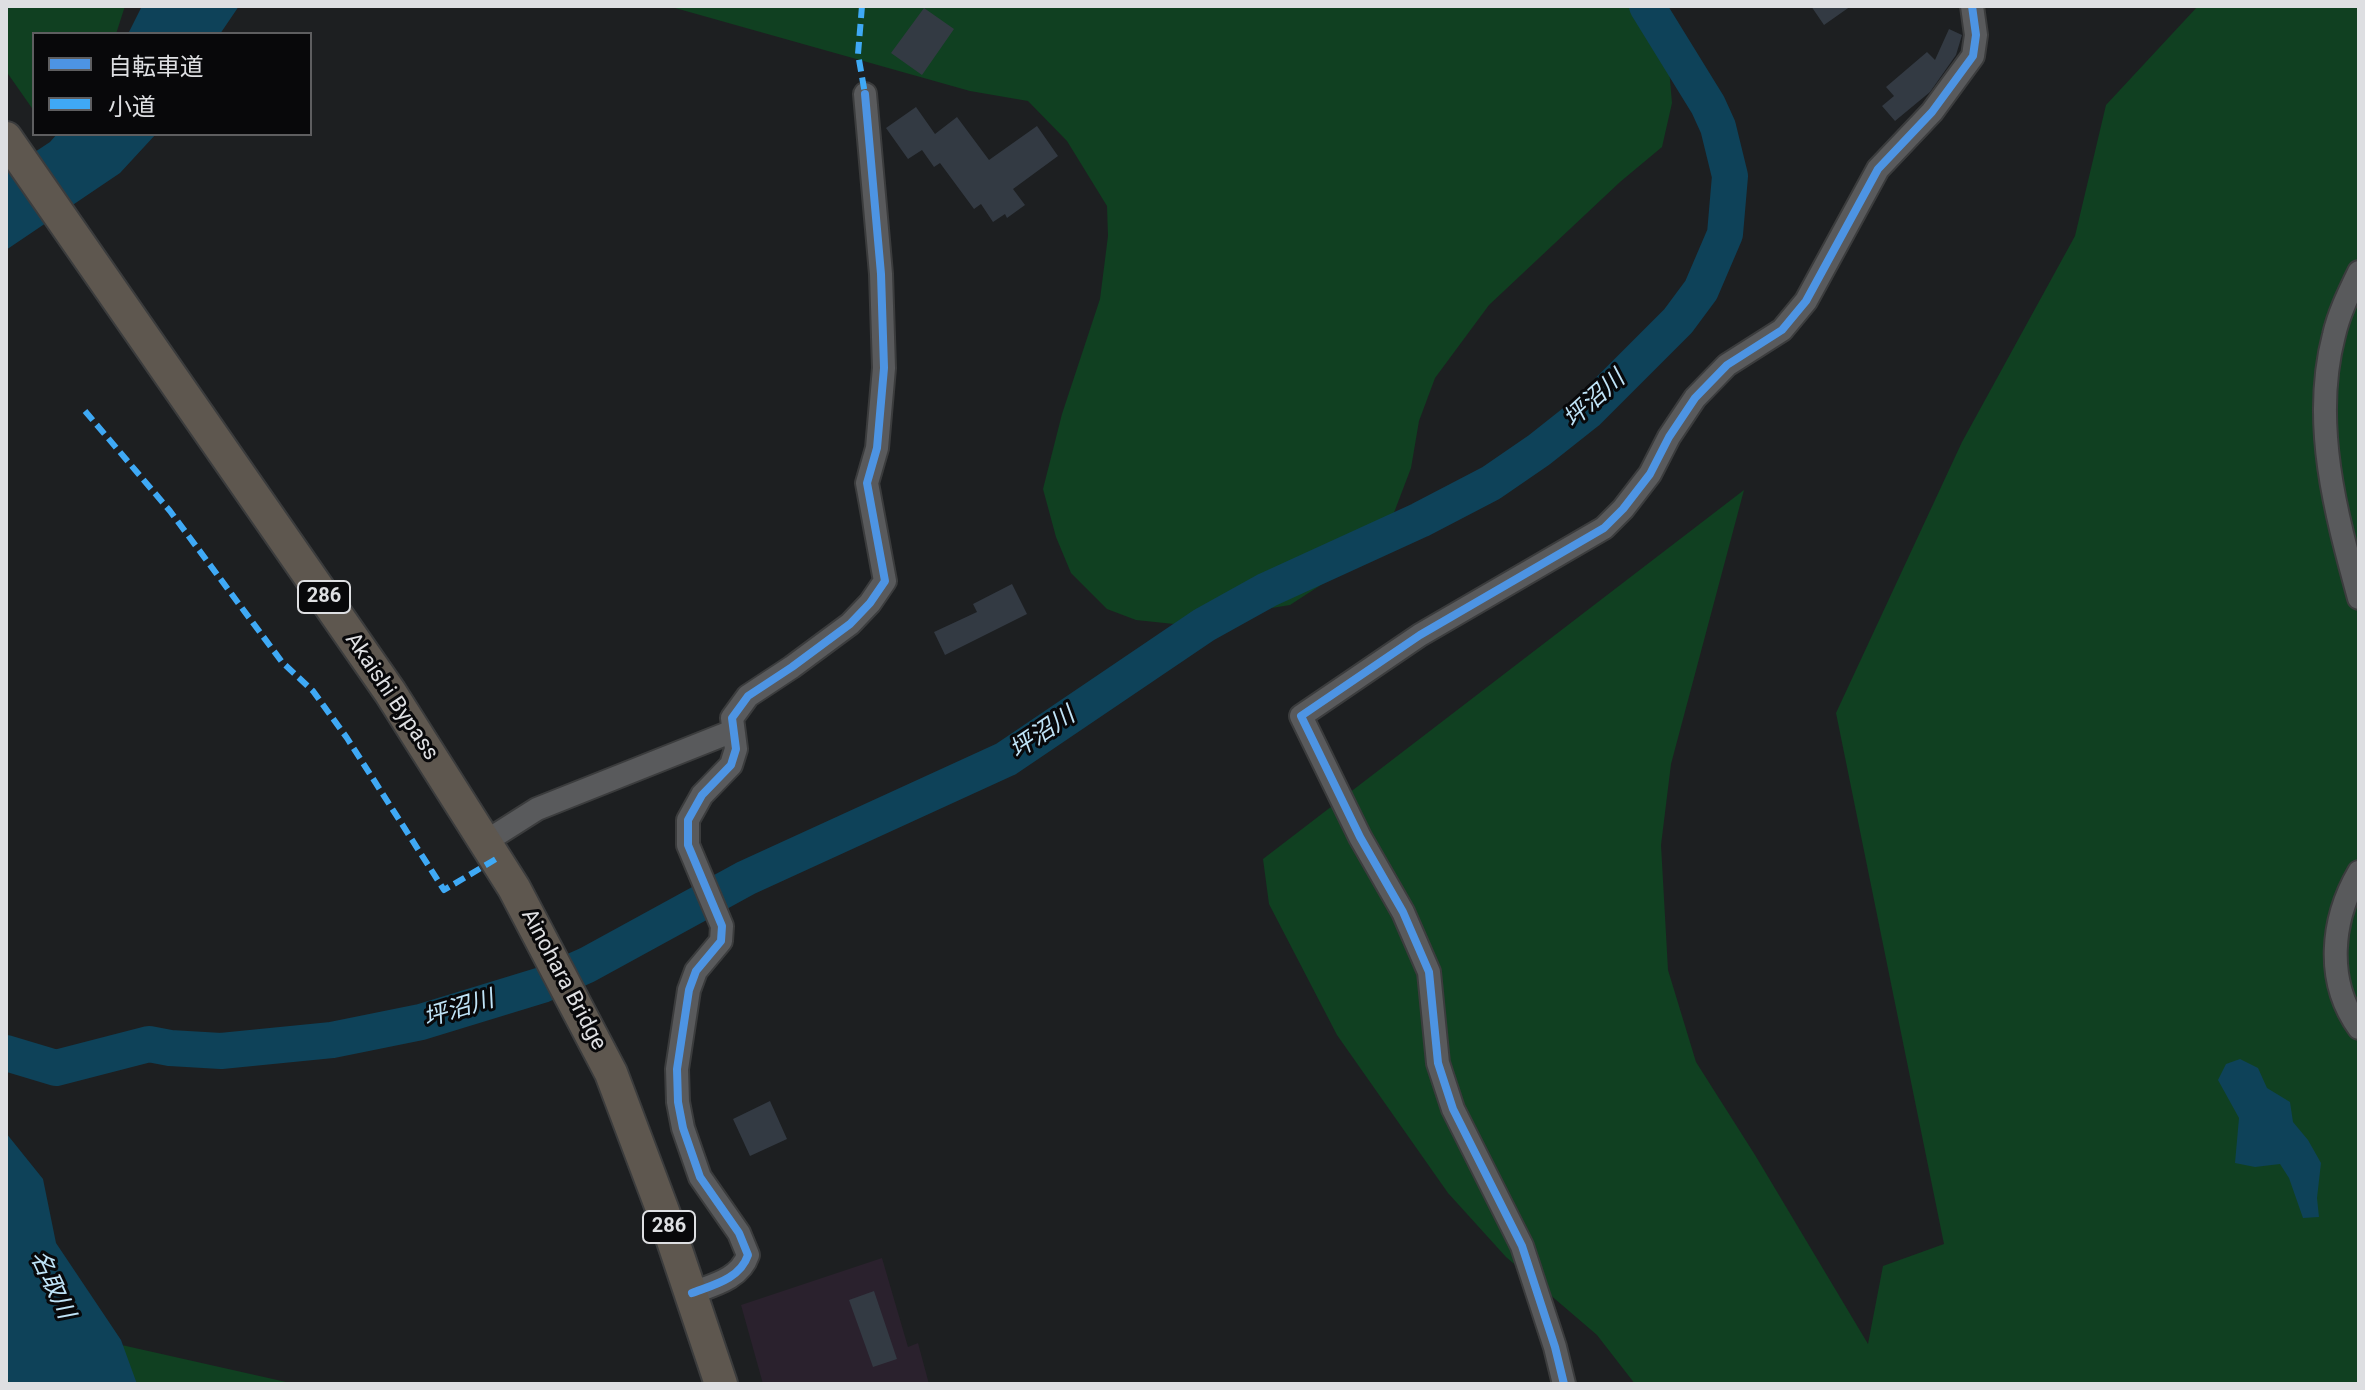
<!DOCTYPE html>
<meta charset="utf-8">
<style>
body{margin:0}
#map{position:relative;width:2365px;height:1390px;overflow:hidden;background:#1d1f21;font-family:Roboto,"Noto Sans JP",sans-serif}
canvas{display:block}
.frame{position:absolute;inset:0;border:8px solid #dedfe2;pointer-events:none}
.legend{position:absolute;left:32px;top:32px;width:280px;height:104px;box-sizing:border-box;background:#08080a;border:2px solid #5e5e60;margin:0;padding:10px 14px;list-style:none;font-size:24px;color:#dedfe2}
.legend li{display:flex;align-items:center;gap:16px;height:40px}
.legend b{width:40px;border:2px solid #5e5e60}
</style>
<div id="map">
<canvas width="2365" height="1390"></canvas>
<div class="frame"></div>
<ul class="legend">
<li><b style="height:10px;background:#4d94e3"></b>自転車道</li>
<li><b style="height:10px;background:#3fa9f5"></b>小道</li>
</ul>
</div>
<script>
const g = document.querySelector('canvas').getContext('2d');
g.lineJoin = 'round';
function fillPath(path, color) { g.fillStyle = color; g.fill(path, 'evenodd'); }
function strokePath(path, color, width, dash) { g.strokeStyle = color; g.lineWidth = width; g.lineCap = dash ? 'butt' : 'round'; g.setLineDash(dash || []); g.stroke(path); }
function write(font, color, halo, rows, align = 'center') {
  g.font = font + ' Roboto,"Noto Sans JP",sans-serif'; g.lineWidth = 6; g.setLineDash([]); g.textBaseline = 'middle'; g.strokeStyle = halo; g.fillStyle = color; for (const [text, x, y, turn = 0] of rows) {
    g.save(); g.translate(x, y); g.rotate((+turn || 0) * Math.PI / 180); g.textAlign = isNaN(turn) ? turn : align; if (halo) g.strokeText(text, 0, 0); g.fillText(text, 0, 0); g.restore();
  }
}
const commercial = new Path2D(`
 M 882,1258 L 908,1347 L 918,1343 L 929,1384 L 763,1384 L 741,1305 Z`);
const green = new Path2D(`
 M 6,6 L 125,6 L 116,34 L 34,34 L 34,111 L 6,71 Z
 M 668,6 L 1658,6 L 1667,45 L 1672,103 L 1662,147 L 1620,182 L 1489,305 L 1435,378 L 1419,421 L 1411,468 L 1387,531 L 1361,559 L 1290,605 L 1174,624 L 1136,620 L 1107,609 L 1071,573 L 1056,537 L 1043,489 L 1062,414 L 1100,299 L 1108,236 L 1107,206 L 1067,141 L 1028,101 L 970,91 Z
 M 2198,6 L 2359,6 L 2359,1384 L 1635,1384 L 1597,1335 L 1506,1257 L 1448,1193 L 1337,1035 L 1269,904 L 1263,859 L 1744,490 L 1671,764 L 1661,845 L 1668,970 L 1696,1062 L 1755,1155 L 1868,1344 L 1883,1266 L 1944,1244 L 1836,713 L 1962,442 L 2075,236 L 2106,105 Z
 M 6,1319 L 295,1384 L 6,1384 Z`);
const water = new Path2D(`
 M 142,6 L 239,6 L 220,34 L 128,34 Z
 M 57,134 L 156,134 L 120,173 L 6,250 L 6,171 L 50,142 Z
 M 2240,1059 L 2258,1068 L 2267,1088 L 2290,1102 L 2293,1122 L 2308,1140 L 2321,1163 L 2317,1198 L 2319,1217 L 2303,1218 L 2289,1178 L 2280,1164 L 2255,1167 L 2235,1163 L 2239,1118 L 2218,1080 L 2226,1064 Z
 M 6,1133 L 43,1179 L 56,1243 L 121,1340 L 137,1384 L 9,1384 L 6,1368 Z`);
const river = new Path2D(`
 M 6,1053 L 56,1068 L 149,1044 L 170,1048 L 221,1051 L 332,1040 L 421,1022 L 542,985 L 587,965 L 746,878 L 1006,759 L 1204,625 L 1267,590 L 1420,520 L 1491,483 L 1539,450 L 1587,412 L 1678,321 L 1701,290 L 1725,234 L 1730,176 L 1718,127 L 1708,105 L 1647,6`);
const building = new Path2D(`
 M 1811,6 L 1851,6 L 1824,25 Z
 M 924,8 L 954,29 L 922,75 L 891,53 Z
 M 1949,29 L 1962,35 L 1956,55 L 1930,92 L 1895,121 L 1882,106 L 1894,96 L 1886,87 L 1927,52 L 1935,60 Z
 M 916,107 L 935,134 L 957,117 L 989,160 L 1037,126 L 1058,156 L 1013,189 L 1025,205 L 1007,218 L 1005,214 L 993,222 L 981,204 L 974,209 L 940,163 L 934,167 L 922,150 L 908,159 L 886,128 Z
 M 1012,584 L 1027,614 L 945,655 L 934,632 L 977,612 L 973,604 Z
 M 770,1101 L 787,1139 L 750,1156 L 733,1119 Z
 M 874,1291 L 897,1359 L 873,1367 L 849,1300 Z`);
const minor = new Path2D(`
 M 2359,272 C 2349,293 2339,313 2334,335 C 2311,423 2336,514 2359,598
 M 485,842 L 537,809 L 733,731
 M 2359,872 C 2331,920 2325,981 2359,1028
 M 692,1293 C 713,1285 740,1279 748,1255 L 739,1233 L 700,1177 L 683,1128 L 678,1102 L 677,1069 L 689,990 L 696,971 L 721,941 L 722,926 L 688,845 L 688,820 L 702,795 L 731,765 L 736,749 L 732,718 L 748,696 L 792,667 L 850,624 L 870,603 L 885,581 L 867,483 L 877,448 L 884,368 L 881,274 L 865,94
 M 1564,1384 L 1555,1347 L 1522,1246 L 1453,1109 L 1438,1063 L 1429,972 L 1403,912 L 1360,837 L 1301,716 L 1420,635 L 1604,528 L 1623,509 L 1650,474 L 1669,437 L 1695,398 L 1727,365 L 1782,330 L 1806,301 L 1878,169 L 1932,112 L 1973,56 L 1976,35 L 1972,6`);
const highway = new Path2D(`
 M 6,138 L 390,692 L 514,888 L 611,1073 L 664,1214 L 721,1384`);
const quiet = new Path2D(`
 M 862,6 L 858,54 L 865,94
 M 85,411 L 170,511 L 282,662 L 313,691 L 347,738 L 444,890 L 496,859`);
const cycleway = new Path2D(`
 M 692,1293 C 713,1285 740,1279 748,1255 L 739,1233 L 700,1177 L 683,1128 L 678,1102 L 677,1069 L 689,990 L 696,971 L 721,941 L 722,926 L 688,845 L 688,820 L 702,795 L 731,765 L 736,749 L 732,718 L 748,696 L 792,667 L 850,624 L 870,603 L 885,581 L 867,483 L 877,448 L 884,368 L 881,274 L 865,94
 M 1564,1384 L 1555,1347 L 1522,1246 L 1453,1109 L 1438,1063 L 1429,972 L 1403,912 L 1360,837 L 1301,716 L 1420,635 L 1604,528 L 1623,509 L 1650,474 L 1669,437 L 1695,398 L 1727,365 L 1782,330 L 1806,301 L 1878,169 L 1932,112 L 1973,56 L 1976,35 L 1972,6`);
const shields = [
 [324,597,52],
 [669,1227,52]
];
const shieldNames = [
 ["286",324,597],
 ["286",669,1227]
];
const streetNames = [
 ["Akaishi Bypass",391,697,56],
 ["Ainohara Bridge",563,980,62]
];
const waterNames = [
 ["坪沼川",1595,400,-42],
 ["坪沼川",1043,734,-34],
 ["坪沼川",459,1010,-17],
 ["名取川",51,1285,65]
];
fillPath(commercial, '#2a212d');
fillPath(green, '#104021');
fillPath(water, '#0e4259');
strokePath(river, '#0e4259', 36);
fillPath(building, '#333a43');
strokePath(minor, '#3b3c3d', 26);
strokePath(highway, '#3b3c3d', 36);
strokePath(minor, '#595a5c', 22);
strokePath(highway, '#5e574f', 32);
strokePath(quiet, '#3fa9f5', 6, [12, 6]);
strokePath(cycleway, '#4d94e3', 8);
for (const [x, y, w] of shields) { const box = new Path2D(); box.roundRect(x - w / 2, y - 16, w, 32, 6); g.fillStyle = '#08080a'; g.fill(box); strokePath(box, '#dedfe2', 2); }
write('bold 20px', '#dedfe2', null, shieldNames);
write('22px', '#dedfe2', '#08080a', streetNames);
write('italic 24px', '#c0e4f8', '#08080a', waterNames);
</script>
